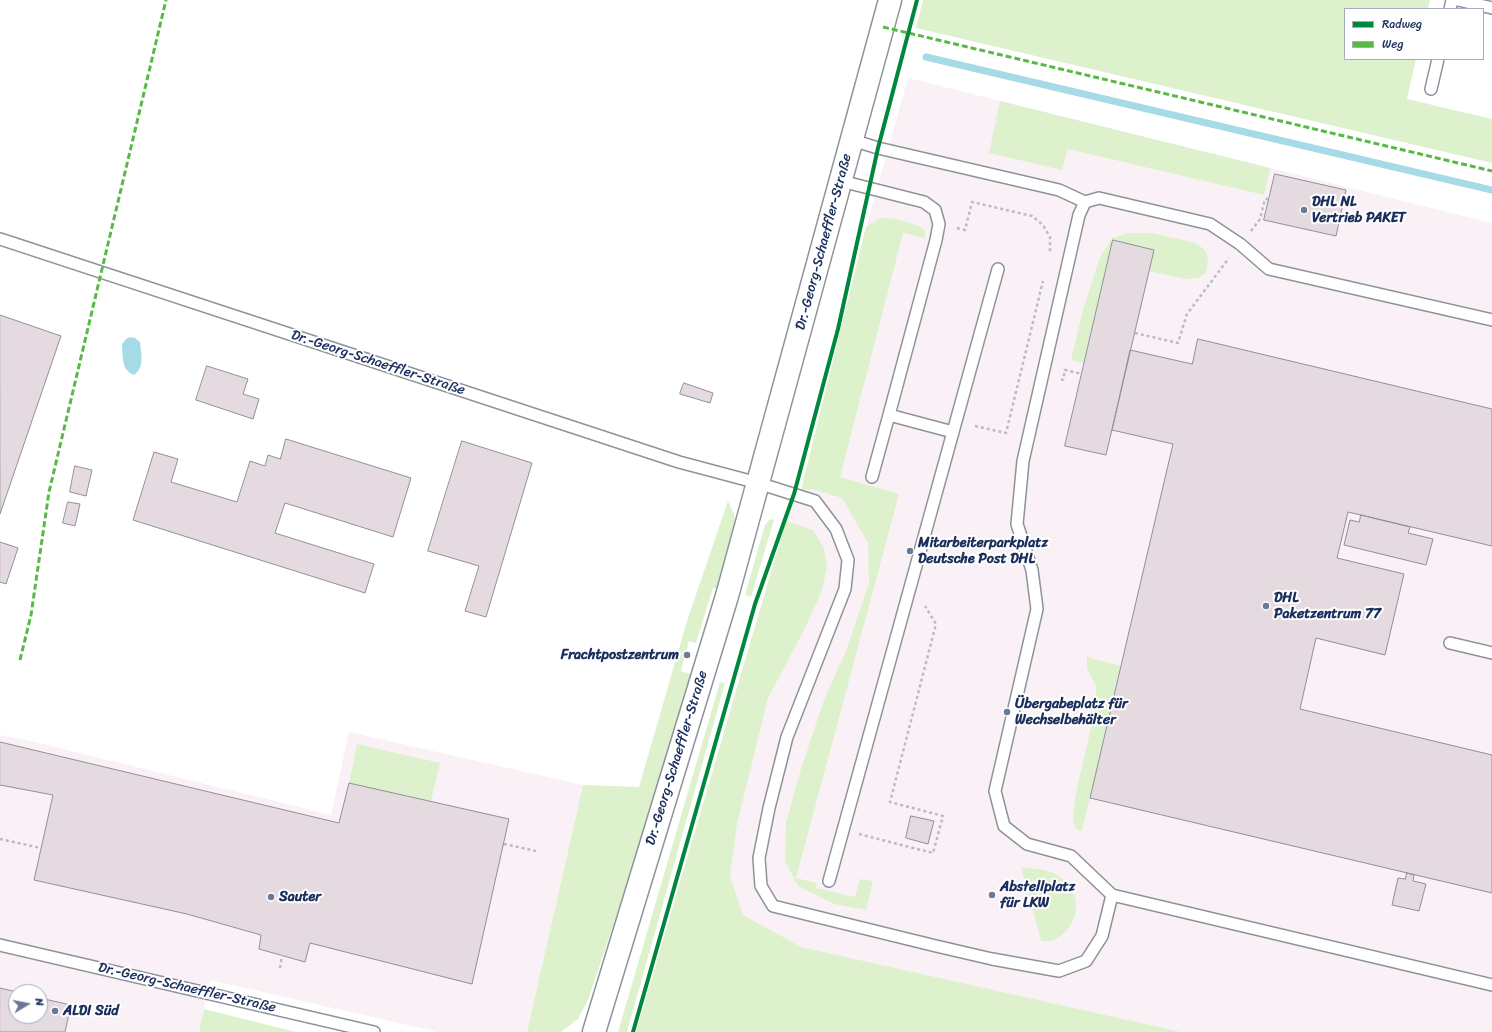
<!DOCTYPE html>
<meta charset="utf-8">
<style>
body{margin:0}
#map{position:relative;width:1492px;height:1032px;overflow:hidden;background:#fff;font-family:Sriracha,sans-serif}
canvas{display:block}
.legend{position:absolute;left:1344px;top:8px;width:140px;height:52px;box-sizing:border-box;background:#fff;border:1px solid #a4acbf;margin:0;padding:5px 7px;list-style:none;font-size:12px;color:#1b2f5e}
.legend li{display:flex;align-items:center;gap:8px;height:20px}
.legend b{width:20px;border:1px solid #a4acbf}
.north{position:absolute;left:8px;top:984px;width:40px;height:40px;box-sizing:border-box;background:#fff;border:1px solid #a4acbf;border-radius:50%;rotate:80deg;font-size:11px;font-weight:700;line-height:16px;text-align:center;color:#1b2f5e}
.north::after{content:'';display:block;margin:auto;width:14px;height:18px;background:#6b7896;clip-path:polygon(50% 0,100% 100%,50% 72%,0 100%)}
</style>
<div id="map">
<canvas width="1492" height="1032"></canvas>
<ul class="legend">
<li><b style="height:5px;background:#00873e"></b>Radweg</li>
<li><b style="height:5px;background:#58b947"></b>Weg</li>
</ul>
<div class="north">N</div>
</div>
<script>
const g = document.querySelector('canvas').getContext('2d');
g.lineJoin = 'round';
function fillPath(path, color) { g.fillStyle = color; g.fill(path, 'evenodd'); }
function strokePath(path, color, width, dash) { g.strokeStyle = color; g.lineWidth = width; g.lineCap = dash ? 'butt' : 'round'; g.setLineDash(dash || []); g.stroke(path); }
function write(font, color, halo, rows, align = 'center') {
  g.font = font + ' Sriracha,sans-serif'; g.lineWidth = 4; g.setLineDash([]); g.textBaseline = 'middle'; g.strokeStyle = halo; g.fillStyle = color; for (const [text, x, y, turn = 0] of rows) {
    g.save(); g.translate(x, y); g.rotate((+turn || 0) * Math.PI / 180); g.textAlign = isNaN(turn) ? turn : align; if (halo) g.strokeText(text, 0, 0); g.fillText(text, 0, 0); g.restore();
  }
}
const built = new Path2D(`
 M 908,78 L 1492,223 L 1492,1032 L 1091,1032 L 679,919 L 726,723 L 795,494 L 801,490 L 865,231 Z
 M 349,732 L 583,785 L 527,1032 L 438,1032 L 210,980 L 199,1032 L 0,1032 L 0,735 L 35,742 L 331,815 ZM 16,992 L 40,992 L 40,1016 L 16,1016 Z`);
const green = new Path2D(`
 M 923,0 L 1430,0 L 1428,9 L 1345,9 L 1345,59 L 1416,59 L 1407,99 L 1492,119 L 1492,163 L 916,28 Z
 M 1000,101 L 1270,168 L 1264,195 L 1068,149 L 1062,170 L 989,153 Z
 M 880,218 C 892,217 916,223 925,230 L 925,238 L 903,233 L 840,477 L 899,494 L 796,878 L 817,883 L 816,888 L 855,897 L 860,879 L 873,881 L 866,910 L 834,904 L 798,886 L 785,861 L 786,823 L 800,772 L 824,700 L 846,651 L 869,583 L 868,543 L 842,498 L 812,489 L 801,490 L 866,227 Z
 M 1129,233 L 1152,233 L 1196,243 L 1206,251 L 1208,260 L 1206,273 L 1198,278 L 1186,279 L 1149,271 L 1154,250 L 1113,240 L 1084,363 L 1071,360 L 1083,310 L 1100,257 L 1112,238 Z
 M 728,501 L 734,514 L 735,523 L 718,589 L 713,588 L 696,643 L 689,641 L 681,671 L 691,674 L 615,920 L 588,1000 L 578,1019 L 561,1032 L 527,1032 L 583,785 L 639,787 L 687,621 Z
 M 770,519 L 774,520 L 751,597 L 745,595 L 765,525 Z
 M 786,521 L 813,530 L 824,548 L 827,568 L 821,593 L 804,630 L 768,698 L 737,824 L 730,876 L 743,915 L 801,947 L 1181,1032 L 636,1032 Z
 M 1087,657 L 1121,666 L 1082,831 L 1077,830 L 1073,821 L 1075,797 L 1096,706 L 1096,686 L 1087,669 Z
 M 720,682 L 725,683 L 627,1032 L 618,1032 Z
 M 357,744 L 440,763 L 431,801 L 349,783 Z
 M 1021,867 C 1032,869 1050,869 1059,876 C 1080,891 1082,917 1063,934 C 1054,941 1052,942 1041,941 Z
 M 204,1009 L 296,1032 L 199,1032 Z`);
const water = new Path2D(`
 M 130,337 L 135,338 L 140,342 C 141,354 145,367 134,375 C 121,370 123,356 122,344 L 126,339 Z`);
const stream = new Path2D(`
 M 926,57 L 1492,190`);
const building = new Path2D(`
 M 1275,174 L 1346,190 L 1336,236 L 1264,220 Z
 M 1113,240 L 1154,250 L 1106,455 L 1065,446 Z
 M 0,315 L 61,336 L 0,514 Z
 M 1198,339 L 1492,409 L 1492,546 L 1348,512 L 1337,558 L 1404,574 L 1385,655 L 1316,638 L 1300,709 L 1492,755 L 1492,893 L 1090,798 L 1173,444 L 1112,430 L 1130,350 L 1192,364 Z
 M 207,366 L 248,379 L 243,394 L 259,399 L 253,419 L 196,400 Z
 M 684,383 L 713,393 L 710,403 L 680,394 Z
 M 286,439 L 411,478 L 393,537 L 285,503 L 275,533 L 374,564 L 365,593 L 133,520 L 154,452 L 178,459 L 171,482 L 237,502 L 250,461 L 265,466 L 268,455 L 280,459 Z
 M 462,441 L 532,463 L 486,617 L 465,611 L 479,566 L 428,551 Z
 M 75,466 L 92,470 L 86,496 L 70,492 Z
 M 68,502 L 80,504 L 75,526 L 63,523 Z
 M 1361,515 L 1410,527 L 1408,533 L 1433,539 L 1426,565 L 1344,545 L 1350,520 L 1359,522 Z
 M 0,542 L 18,548 L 6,584 L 0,582 Z
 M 0,742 L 339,823 L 349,783 L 509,819 L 472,984 L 310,943 L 305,962 L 259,949 L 261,935 L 187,914 L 34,880 L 53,795 L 0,785 Z
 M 911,816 L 934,821 L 928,844 L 906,838 Z
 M 1407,873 L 1414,875 L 1413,881 L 1426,884 L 1419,911 L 1392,905 L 1398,878 L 1405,879 Z
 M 0,988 L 17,992 L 16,1016 L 40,1016 L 40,998 L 71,1005 L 65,1032 L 0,1032 Z`);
const path = new Path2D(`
 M 957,228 L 965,230 L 972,202 L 1032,216 L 1043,225 L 1050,237 L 1050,253
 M 1251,231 L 1260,219 L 1265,199 L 1269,199
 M 1135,333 L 1178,343 L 1187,314 L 1229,258
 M 1061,379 L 1063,380 L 1065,370 L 1082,374
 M 975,426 L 1006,433 L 1043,281
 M 859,834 L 933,853 L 943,816 L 890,802 L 936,624 L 925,606
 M 0,839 L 41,848
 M 504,844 L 536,851
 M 280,968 L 282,955`);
const service = new Path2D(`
 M 1458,0 L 1492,8
 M 1450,9 L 1452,0
 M 1431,89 L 1438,59
 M 852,140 L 878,148 L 1059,190 L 1085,202 L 1099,198 L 1210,224 L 1240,244 L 1269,269 L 1492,320
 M 1085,202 L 1079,215 L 1023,461 L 1017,524 L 1032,570 L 1037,609 L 995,791 L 1004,826 L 1027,844 L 1071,856 L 1112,895 L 1492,985
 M 0,239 L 679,462 L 758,483 L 815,501 L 836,529 L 848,560 L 845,589 L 787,737 L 769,808 L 759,858 L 761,886 L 773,906 L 936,946 L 992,959 L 1059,971 L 1086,961 L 1102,936 L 1112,895
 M 953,432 L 998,269
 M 872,477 L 889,415
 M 1450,643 L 1492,653
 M 829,881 L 953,432 L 889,415 L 936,240 L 939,224 L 935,210 L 924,202 L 841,181
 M 0,945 L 374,1032`);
const secondary = new Path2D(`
 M 594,1032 L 727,596 L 890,0`);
const quiet = new Path2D(`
 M 883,27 L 1492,171
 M 20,660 L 31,615 L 49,492 L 166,0`);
const cycleway = new Path2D(`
 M 633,1032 L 755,604 L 794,494 L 838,329 L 878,148 L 917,0`);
const markers = [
 [1304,210,4,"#6b7896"],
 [910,551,4,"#6b7896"],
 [1266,606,4,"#6b7896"],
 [687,655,4,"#6b7896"],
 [1007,712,4,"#6b7896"],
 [992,895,4,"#6b7896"],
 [271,897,4,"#6b7896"],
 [55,1011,4,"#6b7896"]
];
const poiNames = [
 ["DHL NL",1312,202],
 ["Vertrieb PAKET",1312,218],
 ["Mitarbeiterparkplatz",918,543],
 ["Deutsche Post DHL",918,559],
 ["DHL",1274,598],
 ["Paketzentrum 77",1274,614],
 ["Frachtpostzentrum",679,655,"right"],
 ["Übergabeplatz für",1015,704],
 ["Wechselbehälter",1015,720],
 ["Abstellplatz",1000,887],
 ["für LKW",1000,903],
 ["Sauter",279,897],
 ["ALDI Süd",63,1011]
];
const streetNames = [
 ["Dr.-Georg-Schaeffler-Straße",824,242,-75],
 ["Dr.-Georg-Schaeffler-Straße",378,363,18],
 ["Dr.-Georg-Schaeffler-Straße",677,758,-73],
 ["Dr.-Georg-Schaeffler-Straße",187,988,13]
];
fillPath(built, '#faf1f6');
fillPath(green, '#ddf2cc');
fillPath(water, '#a5dae7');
strokePath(stream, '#a5dae7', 7);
fillPath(building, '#e4dadf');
strokePath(building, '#8e929a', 1);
strokePath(service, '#8e929a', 14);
strokePath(secondary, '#8e929a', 25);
strokePath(path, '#b9bcc1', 2.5, [3, 3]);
strokePath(service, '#fff', 11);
strokePath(secondary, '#fff', 22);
strokePath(quiet, '#58b947', 3, [6, 3]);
strokePath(cycleway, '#00873e', 4);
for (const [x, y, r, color] of markers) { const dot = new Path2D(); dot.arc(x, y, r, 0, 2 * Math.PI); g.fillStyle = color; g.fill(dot); strokePath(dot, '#fff', 1.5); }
write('bold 14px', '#1b2f5e', '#fff', poiNames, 'left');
write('14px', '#1b2f5e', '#fff', streetNames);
</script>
